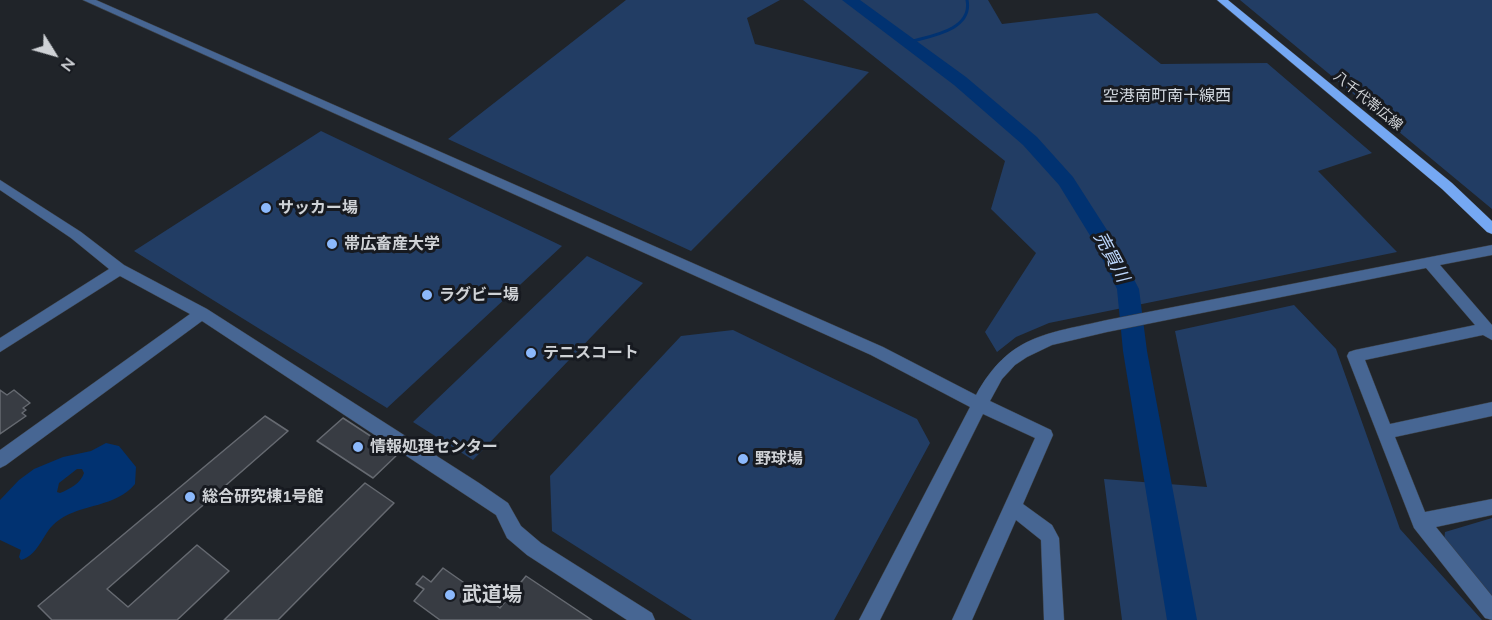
<!DOCTYPE html>
<meta charset="utf-8">
<style>
body{margin:0}
#map{position:relative;width:1492px;height:620px;overflow:hidden;background:#202429;font-family:Mulish,sans-serif}
canvas{display:block}
.north{position:absolute;left:24px;top:24px;width:60px;height:60px;-webkit-text-stroke:4px #171a20;paint-order:stroke;rotate:127deg;font-size:16px;font-weight:700;line-height:24px;text-align:center;color:#cfd2d6}
.north::after{content:'';display:block;margin:auto;width:21px;height:27px;background:#cfd2d6;clip-path:polygon(50% 0,100% 100%,50% 72%,0 100%)}
</style>
<div id="map">
<canvas width="1492" height="620"></canvas>
<div class="north">N</div>
</div>
<script>
const g = document.querySelector('canvas').getContext('2d');
g.lineJoin = 'round';
function fillPath(path, color) { g.fillStyle = color; g.fill(path, 'evenodd'); }
function strokePath(path, color, width, dash) { g.strokeStyle = color; g.lineWidth = width; g.lineCap = dash ? 'butt' : 'round'; g.setLineDash(dash || []); g.stroke(path); }
function write(font, color, halo, rows, align = 'center') {
  g.font = font + ' Mulish,"Noto Sans JP",sans-serif'; g.lineWidth = 6; g.setLineDash([]); g.textBaseline = 'middle'; g.strokeStyle = halo; g.fillStyle = color; for (const [text, x, y, turn = 0] of rows) {
    g.save(); g.translate(x, y); g.rotate((+turn || 0) * Math.PI / 180); g.textAlign = isNaN(turn) ? turn : align; if (halo) g.strokeText(text, 0, 0); g.fillText(text, 0, 0); g.restore();
  }
}
const green = new Path2D(`
 M 626,0 L 780,0 L 747,18 L 755,44 L 869,72 L 691,251 L 448,139 Z
 M 803,0 L 988,0 L 1002,24 L 1097,13 L 1161,64 L 1267,63 L 1372,153 L 1318,171 L 1397,252 L 1049,323 L 1016,337 L 997,352 L 985,332 L 1036,253 L 991,209 L 1005,161 Z
 M 1240,0 L 1492,0 L 1492,209 Z
 M 321,131 L 562,246 L 387,408 L 134,251 Z
 M 587,256 L 643,283 L 473,460 L 413,422 Z
 M 1294,305 L 1336,349 L 1400,529 L 1482,620 L 1122,620 L 1104,479 L 1207,487 L 1175,331 Z
 M 733,330 L 917,419 L 930,443 L 834,620 L 692,620 L 552,531 L 550,476 L 681,336 Z
 M 1492,518 L 1492,599 L 1444,541 L 1445,532 Z`);
const water = new Path2D(`
 M 106,443 L 119,446 L 136,467 L 135,484 C 115,508 83,503 59,520 C 42,531 41,554 21,560 L 19,557 L 21,550 L 0,540 L 0,500 L 19,480 L 34,469 L 63,457 L 91,451 ZM 77,469 L 82,469 L 84,473 C 81,483 70,489 60,493 L 57,492 L 59,483 Z`);
const stream = new Path2D(`
 M 909,42 C 931,36 973,30 967,0`);
const river = new Path2D(`
 M 842,0 L 860,0 L 966,77 L 1037,137 L 1073,177 L 1114,241 L 1139,289 L 1147,351 L 1197,620 L 1167,620 L 1123,351 L 1117,289 L 1094,242 L 1059,185 L 1023,145 L 954,85 Z`);
const building = new Path2D(`
 M 0,390 L 7,395 L 14,390 L 30,403 L 23,408 L 26,410 L 22,413 L 26,416 L 0,434 Z
 M 265,416 L 288,431 L 107,589 L 128,607 L 197,545 L 229,571 L 177,620 L 52,620 L 38,606 Z
 M 343,418 L 398,454 L 373,478 L 317,441 Z
 M 365,483 L 394,503 L 278,620 L 224,620 Z
 M 443,568 L 500,608 L 526,576 L 592,620 L 440,620 L 414,601 L 424,589 L 416,584 L 423,576 L 431,582 Z`);
const minor = new Path2D(`
 M 83,0 L 96,0 L 883,347 L 976,395 C 1009,335 1046,334 1107,320 L 1492,245 L 1492,255 L 1440,265 L 1492,325 L 1492,340 L 1483,335 L 1365,360 L 1390,424 L 1492,402 L 1492,416 L 1395,437 L 1425,512 L 1492,499 L 1492,515 L 1436,527 L 1492,596 L 1492,620 L 1485,618 L 1414,528 L 1347,356 L 1349,352 L 1355,350 L 1475,325 L 1426,268 L 1107,332 L 1052,345 L 1027,357 L 1015,365 L 1002,379 L 990,401 L 1051,430 L 1053,435 L 1023,504 L 1052,525 L 1059,538 L 1064,620 L 1044,620 L 1041,540 L 1016,520 L 972,620 L 952,620 L 1035,438 L 983,414 L 880,620 L 859,620 L 970,407 L 871,355 Z
 M 0,180 L 81,232 L 124,265 L 207,309 L 479,483 L 508,503 L 521,526 L 541,543 L 652,613 L 655,620 L 627,620 L 527,555 L 507,538 L 496,515 L 202,321 L 6,465 L 0,468 L 0,450 L 190,314 L 120,276 L 0,352 L 0,338 L 109,269 L 71,238 L 0,190 Z`);
const major = new Path2D(`
 M 1217,0 L 1228,0 L 1452,183 L 1492,221 L 1492,234 L 1487,232 L 1442,189 Z`);
const markers = [
 [266,208,6,"#8cb9fc"],
 [332,244,6,"#8cb9fc"],
 [427,295,6,"#8cb9fc"],
 [531,353,6,"#8cb9fc"],
 [358,447,6,"#8cb9fc"],
 [743,459,6,"#8cb9fc"],
 [190,497,6,"#8cb9fc"],
 [450,595,6,"#8cb9fc"]
];
const farStreetnames = [
 ["八千代帯広線",1368,101,39]
];
const farQuarternames = [
 ["空港南町南十線西",1167,96]
];
const poiNames = [
 ["サッカー場",278,208],
 ["帯広畜産大学",344,244],
 ["ラグビー場",439,295],
 ["テニスコート",543,353],
 ["情報処理センター",370,447],
 ["野球場",755,459],
 ["総合研究棟1号館",202,497]
];
const waterNames = [
 ["売買川",1111,257,62]
];
const nearPoinames = [
 ["武道場",462,595]
];
fillPath(green, '#223d64');
fillPath(water, '#013271');
strokePath(stream, '#013271', 3);
fillPath(river, '#013271');
fillPath(building, '#383c43');
strokePath(building, '#666a71', 1.5);
strokePath(minor, '#3c4045', 1);
strokePath(major, '#3c4045', 1);
fillPath(minor, '#476693');
fillPath(major, '#75a8f3');
for (const [x, y, r, color] of markers) { const dot = new Path2D(); dot.arc(x, y, r, 0, 2 * Math.PI); g.fillStyle = color; g.fill(dot); strokePath(dot, '#171a20', 2); }
write('14px', '#cfd2d6', '#171a20', farStreetnames);
write('16px', '#d2d8df', '#171a20', farQuarternames);
write('bold 16px', '#cfd2d6', '#171a20', poiNames, 'left');
write('italic 18px', '#bdd7fd', '#171a20', waterNames);
write('bold 20px', '#cfd2d6', '#171a20', nearPoinames, 'left');
</script>
